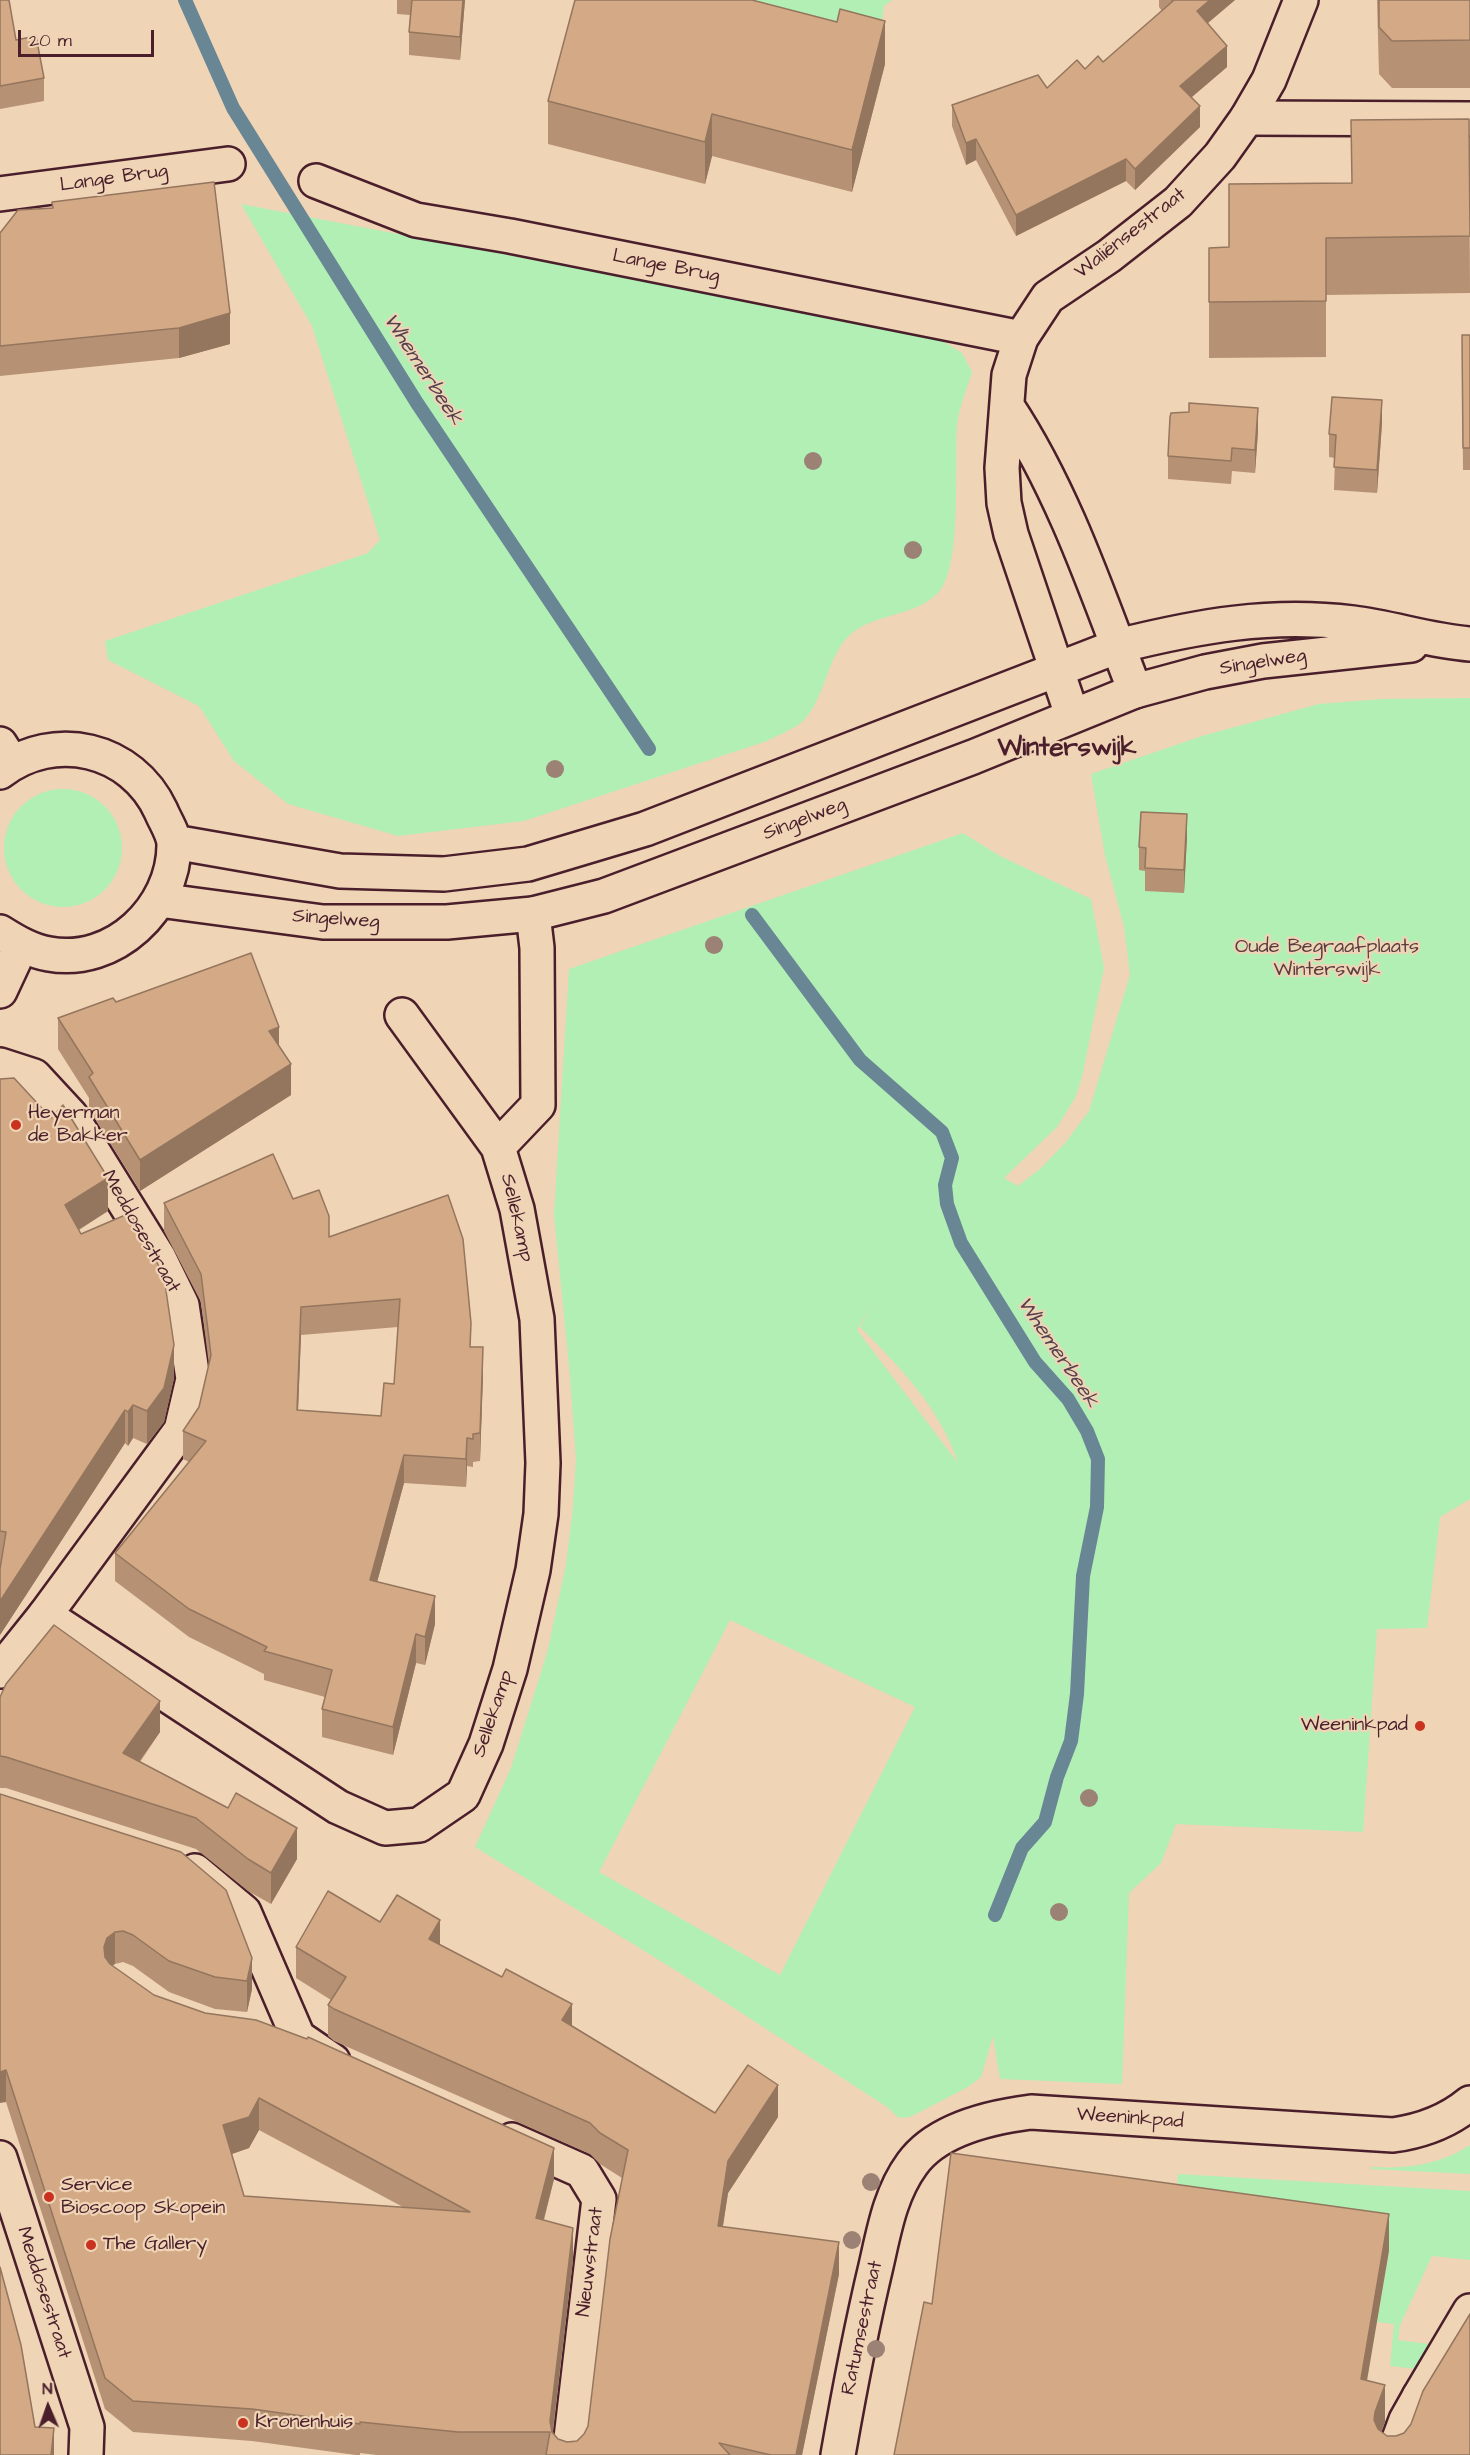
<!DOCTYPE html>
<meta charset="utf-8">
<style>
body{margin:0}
#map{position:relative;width:1470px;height:2455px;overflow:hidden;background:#efd4b6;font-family:"Architects Daughter",sans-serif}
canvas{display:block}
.north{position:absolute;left:18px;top:2377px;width:60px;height:60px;-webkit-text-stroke:4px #efd4b6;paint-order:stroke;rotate:358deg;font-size:16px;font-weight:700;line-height:24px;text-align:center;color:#4a1f2b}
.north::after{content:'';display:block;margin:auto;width:21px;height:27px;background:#4a1f2b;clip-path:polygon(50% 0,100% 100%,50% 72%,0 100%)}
.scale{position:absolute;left:18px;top:30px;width:136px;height:27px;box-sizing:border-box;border:3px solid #4a1f2b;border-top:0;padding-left:8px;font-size:18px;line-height:21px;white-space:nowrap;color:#4a1f2b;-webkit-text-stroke:4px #efd4b6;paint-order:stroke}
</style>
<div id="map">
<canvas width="1470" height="2455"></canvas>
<div class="north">N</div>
<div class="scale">20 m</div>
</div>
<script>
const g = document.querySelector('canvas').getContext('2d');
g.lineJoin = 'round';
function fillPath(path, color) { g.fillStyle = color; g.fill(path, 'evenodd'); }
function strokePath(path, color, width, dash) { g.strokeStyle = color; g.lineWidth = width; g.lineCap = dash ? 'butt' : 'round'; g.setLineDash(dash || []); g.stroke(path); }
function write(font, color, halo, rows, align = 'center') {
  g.font = font + ' "Architects Daughter",sans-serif'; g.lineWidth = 4.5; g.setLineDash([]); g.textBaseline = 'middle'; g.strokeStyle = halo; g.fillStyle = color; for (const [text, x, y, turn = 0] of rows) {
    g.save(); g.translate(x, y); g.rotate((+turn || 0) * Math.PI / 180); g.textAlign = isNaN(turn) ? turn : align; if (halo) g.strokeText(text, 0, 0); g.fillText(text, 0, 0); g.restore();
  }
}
const green = new Path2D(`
 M 695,0 L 892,0 L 884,6 L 878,49 Z
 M 241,204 L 936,337 L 962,353 L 972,372 C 967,389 959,407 957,425 C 954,461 963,570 937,594 C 911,619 869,612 845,640 C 826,663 824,700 803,721 C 794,729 778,735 767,741 L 524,821 L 398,836 L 288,804 L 234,761 L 199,706 L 108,660 L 105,641 L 368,553 L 380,540 L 312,326 Z
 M 1470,698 L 1470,1499 L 1440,1517 L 1427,1628 L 1377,1629 L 1363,1832 L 1176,1824 L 1161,1863 L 1129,1893 L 1122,2084 L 1000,2079 L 993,2036 L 981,2077 L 968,2087 L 910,2117 L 899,2118 L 887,2107 L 672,1968 L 475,1847 L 511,1768 L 547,1653 L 566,1565 L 573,1507 L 576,1459 L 570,1376 L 554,1215 L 569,969 L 963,833 L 1000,856 L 1091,899 L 1104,968 L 1082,1077 L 1075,1098 L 1057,1127 L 1004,1178 L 1018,1186 L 1041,1168 L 1066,1142 L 1089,1111 L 1130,975 L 1124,927 L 1105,855 L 1091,774 L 1202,736 L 1319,704 L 1382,699 ZM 871,1305 L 860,1327 C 900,1367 940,1408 958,1463 L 857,1330 ZM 730,1620 L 915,1707 L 780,1975 L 599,1872 Z
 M4 848a59 59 0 1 1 118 0a59 59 0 1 1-118 0Z
 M 1470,2145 L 1470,2174 L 1371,2169 L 1371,2167 C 1406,2169 1440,2165 1470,2145 Z
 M 1178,2174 L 1470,2191 L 1470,2260 L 1432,2256 L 1400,2325 L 1398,2340 L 1429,2344 L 1416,2369 L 1390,2366 L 1394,2324 L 1377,2322 L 1389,2251 L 1177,2186 Z`);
const stream = new Path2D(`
 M 185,0 L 233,108 L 417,403 L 649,749
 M 752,915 L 860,1060 L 942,1132 L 952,1158 L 945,1185 L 947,1204 L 961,1243 L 1035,1362 L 1068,1399 L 1087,1431 L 1098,1459 L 1097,1507 L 1083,1576 L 1077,1694 L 1071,1741 L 1057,1777 L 1045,1822 L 1022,1848 L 995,1915`);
const pedestrian = new Path2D(`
 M 0,1671 L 45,1615
 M 0,2158 L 87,2427 L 86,2455
 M 1393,2455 L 1406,2420 L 1419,2397`);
const minor = new Path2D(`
 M 1247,118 L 1470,119
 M 316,181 L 416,220 L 510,236 L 1021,338
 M 0,194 L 228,164
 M 0,744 L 12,763
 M 0,991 L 21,946
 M 402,1015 L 498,1147
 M 0,1065 L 34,1076 L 71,1116 L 159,1258 L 182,1305 L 193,1379 L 181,1430 L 45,1615 L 338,1807 L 385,1828 L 419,1825 L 463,1795 L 486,1744 L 510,1669 L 533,1570 L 541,1514 L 543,1463 L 537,1319 L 517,1209 L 498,1147 L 538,1105 L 537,948 L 533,914
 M 195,1871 L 244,1912 L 298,2037 L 333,2061
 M 512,2140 L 582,2171 L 599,2199 L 569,2455
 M 1419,2397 L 1470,2311
 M 838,2455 C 849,2392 861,2329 876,2266 C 884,2231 890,2194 912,2164 C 937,2129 992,2117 1031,2112 L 1393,2135 C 1422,2131 1447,2122 1470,2103`);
const tertiary = new Path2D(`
 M 1007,406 C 1064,492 1098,595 1135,691
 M 1072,715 L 1011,534 L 1004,503 L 1002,468 L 1009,375 L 1021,338 L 1048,297 L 1109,256 L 1178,202 L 1220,156 L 1247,118 L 1269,80 L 1301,0`);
const secondary = new Path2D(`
 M 0,772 C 54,730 132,748 161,811 C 165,821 174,834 174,845 C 174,908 114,966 49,954 C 31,951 16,942 0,932
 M 174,842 L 340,871 L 444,874 L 528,864 L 645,829 L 1118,646 C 1198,626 1270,613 1353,623 C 1393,628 1430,641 1470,644
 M 159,900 L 323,922 L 447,922 L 533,914 L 604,896 L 973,757 L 1135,691 L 1205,672 L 1263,661 L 1411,645`);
const trees = [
 [813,461],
 [913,550],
 [555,769],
 [714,945],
 [1089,1798],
 [1059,1912],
 [871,2182],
 [852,2240],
 [876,2349]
];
const wall = new Path2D(`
 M 0,0 L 16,40 L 44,78 L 44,101 L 0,109 Z
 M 397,0 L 465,0 L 460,60 L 409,55 L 409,32 L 410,15 L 397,14 Z
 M 1159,0 L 1235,0 L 1208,23 L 1227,67 L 1192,97 L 1200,127 L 1135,190 L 1126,181 L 1016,236 L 976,160 L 966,165 L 952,126 L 952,105 L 1047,88 L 1085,69 L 1103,62 L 1162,11 L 1159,7 Z
 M 1377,0 L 1470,0 L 1470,88 L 1392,88 L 1379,74 Z
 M 885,64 L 852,192 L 712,156 L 705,184 L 548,144 L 548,101 Z
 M 1469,119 L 1470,293 L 1326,295 L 1326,357 L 1209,358 L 1209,248 L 1229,247 L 1229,184 L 1351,183 Z
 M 52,202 L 230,344 L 179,358 L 0,376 L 0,233 L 52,208 Z
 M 1462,335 L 1470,335 L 1470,470 L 1463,470 Z
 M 1382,423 L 1377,493 L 1334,490 L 1335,458 L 1329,457 L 1329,434 Z
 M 1258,431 L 1255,473 L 1232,471 L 1231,484 L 1168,479 L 1168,456 Z
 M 1187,837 L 1184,893 L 1145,891 L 1145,871 L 1139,870 L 1139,847 Z
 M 116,1002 L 279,1045 L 291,1095 L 140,1191 L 89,1109 L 89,1098 L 58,1049 L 58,1018 Z
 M 0,1079 L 108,1211 L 79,1230 L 174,1378 L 164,1422 L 147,1444 L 133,1438 L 128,1446 L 125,1443 L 0,1635 Z
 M 293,1199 L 329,1237 L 471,1347 L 483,1375 L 480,1461 L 473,1462 L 473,1467 L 467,1466 L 466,1487 L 404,1483 L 377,1582 L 435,1624 L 425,1665 L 416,1663 L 393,1755 L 322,1737 L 322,1709 L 325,1697 L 264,1680 L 264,1674 L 189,1637 L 115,1581 L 115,1553 L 189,1462 L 183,1459 L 183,1431 L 199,1407 L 209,1365 L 201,1302 L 164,1231 L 164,1203 ZM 398,1327 L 394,1384 L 381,1416 L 298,1410 L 301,1335 Z
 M 0,1697 L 160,1732 L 140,1762 L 297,1859 L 271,1904 L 248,1891 L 196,1849 L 6,1788 L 0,1788 Z
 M 0,1794 L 181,1852 L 252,1989 L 247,2012 L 215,2009 L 169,1992 L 133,1966 L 123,1962 L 115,1964 L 112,1966 L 154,1995 L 554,2179 L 544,2220 L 573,2260 L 553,2432 L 558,2439 L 567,2442 L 577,2441 L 584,2434 L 588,2426 L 622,2178 L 600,2164 L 590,2154 L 334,2041 L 328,2036 L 328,2005 L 331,2000 L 296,1978 L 296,1947 L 380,1922 L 440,1945 L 715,2113 L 778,2117 L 728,2193 L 723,2226 L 839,2274 L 802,2455 L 377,2455 L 360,2453 L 360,2455 L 356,2455 L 252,2441 L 133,2432 L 105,2409 L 6,2102 ZM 259,2130 L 403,2207 L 244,2196 L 232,2154 L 249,2148 Z`);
const shadedWall = new Path2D(`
 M 463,0 L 465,0 L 460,60 L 460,37 Z
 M 1210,0 L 1235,0 L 1197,32 L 1197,11 Z
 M 885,21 L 885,64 L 852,192 L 852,150 Z
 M 1227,46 L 1227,67 L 1180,107 L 1180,86 Z
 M 1200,106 L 1200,127 L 1135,190 L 1135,169 Z
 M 712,114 L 712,156 L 705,184 L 705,142 Z
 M 976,139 L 976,160 L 966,165 L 966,143 Z
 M 1126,159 L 1126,181 L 1016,236 L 1016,215 Z
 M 230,313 L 230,344 L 179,358 L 179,328 Z
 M 1382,400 L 1382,423 L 1377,493 L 1377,470 Z
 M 1258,408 L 1258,431 L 1255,473 L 1255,450 Z
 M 1187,814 L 1187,837 L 1184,893 L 1184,870 Z
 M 279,1027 L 279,1059 L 269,1031 Z
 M 291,1064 L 291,1095 L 140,1191 L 140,1160 Z
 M 108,1178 L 108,1211 L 65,1238 L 65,1205 Z
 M 301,1307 L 301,1335 L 297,1438 L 297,1410 Z
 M 174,1345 L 174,1378 L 164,1422 L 147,1444 L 147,1411 Z
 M 483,1347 L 483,1375 L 480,1461 L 480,1433 Z
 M 133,1405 L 133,1438 L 128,1446 L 128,1412 Z
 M 125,1410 L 125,1443 L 0,1635 L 0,1601 Z
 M 467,1438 L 467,1466 L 466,1487 L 466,1459 Z
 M 404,1455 L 404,1483 L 370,1608 L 370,1580 Z
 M 435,1596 L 435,1624 L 425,1665 L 425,1637 Z
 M 416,1634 L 416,1663 L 393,1755 L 393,1727 Z
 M 160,1701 L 160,1732 L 123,1784 L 123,1753 Z
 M 297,1828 L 297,1859 L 271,1904 L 271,1873 Z
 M 440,1920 L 440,1951 L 429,1939 Z
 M 115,1932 L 115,1964 L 107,1969 L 104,1978 L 104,1947 L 107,1938 Z
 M 252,1958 L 252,1989 L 247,2012 L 247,1981 Z
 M 572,2004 L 572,2036 L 562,2020 Z
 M 6,2070 L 6,2102 L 0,2103 L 0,2072 Z
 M 778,2085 L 778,2117 L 728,2193 L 718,2257 L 718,2226 L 728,2161 Z
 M 259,2098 L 259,2130 L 249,2148 L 223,2157 L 223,2125 Z
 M 554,2148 L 554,2179 L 536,2249 L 536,2218 Z
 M 1389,2214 L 1389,2251 L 1361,2416 L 1361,2379 Z
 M 573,2228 L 573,2260 L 550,2453 L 550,2421 Z
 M 839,2242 L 839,2274 L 802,2455 L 796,2455 Z
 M 1385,2385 L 1385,2422 L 1375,2449 L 1374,2420 L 1375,2412 Z
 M 54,2428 L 54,2455 L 51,2455 Z`);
const building = new Path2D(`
 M 0,0 L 9,0 L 16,40 L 36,36 L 44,78 L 0,86 Z
 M 412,0 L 463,0 L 460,37 L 409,32 Z
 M 575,0 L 752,0 L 837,22 L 840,9 L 885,21 L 852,150 L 712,114 L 705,142 L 548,101 Z
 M 1172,0 L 1210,0 L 1197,11 L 1227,46 L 1180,86 L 1200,106 L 1135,169 L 1126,159 L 1016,215 L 976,139 L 966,143 L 952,105 L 1038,75 L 1047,88 L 1077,60 L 1085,69 L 1098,56 L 1103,62 L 1173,1 Z
 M 1379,0 L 1470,0 L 1470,40 L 1392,41 L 1379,27 Z
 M 1469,119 L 1470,236 L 1326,238 L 1326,301 L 1209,302 L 1209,248 L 1229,247 L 1229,184 L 1352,183 L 1351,120 Z
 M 214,182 L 230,313 L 179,328 L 0,346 L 0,233 L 18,210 L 53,208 L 52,202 Z
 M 1462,335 L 1470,335 L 1470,448 L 1463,448 Z
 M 1332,397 L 1382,400 L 1377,470 L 1334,467 L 1336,435 L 1329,434 Z
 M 1189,403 L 1258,408 L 1255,450 L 1232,448 L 1231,461 L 1168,456 L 1170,417 L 1171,413 L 1189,412 Z
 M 1141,812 L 1187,814 L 1184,870 L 1145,868 L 1146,848 L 1139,847 Z
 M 251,953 L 279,1027 L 269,1031 L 291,1064 L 140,1160 L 89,1077 L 93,1073 L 58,1018 L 113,998 L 116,1002 Z
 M 14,1078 L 51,1118 L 63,1105 L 108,1178 L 65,1205 L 81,1234 L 130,1213 L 143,1233 L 164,1277 L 174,1345 L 164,1388 L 147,1411 L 133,1405 L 128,1412 L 125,1410 L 0,1601 L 0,1569 L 6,1532 L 0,1531 L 0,1079 Z
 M 273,1154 L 293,1199 L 319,1190 L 329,1216 L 329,1237 L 448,1195 L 463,1239 L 471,1323 L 470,1347 L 483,1347 L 480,1433 L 473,1434 L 473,1439 L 467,1438 L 466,1459 L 404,1455 L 370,1580 L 435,1596 L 425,1637 L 416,1634 L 393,1727 L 322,1709 L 332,1670 L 264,1651 L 267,1647 L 189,1609 L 115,1553 L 206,1441 L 183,1431 L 199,1407 L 211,1355 L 201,1274 L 164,1203 ZM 400,1299 L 394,1384 L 384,1383 L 381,1416 L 297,1410 L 301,1307 Z
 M 54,1625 L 160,1701 L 123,1753 L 228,1808 L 236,1793 L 297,1828 L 271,1873 L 248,1859 L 196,1818 L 6,1757 L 0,1756 L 0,1697 L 6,1684 Z
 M 0,1794 L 181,1852 L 226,1890 L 252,1958 L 247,1981 L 215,1977 L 169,1961 L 133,1935 L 123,1931 L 115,1932 L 107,1938 L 104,1947 L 105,1957 L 110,1964 L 154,1995 L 205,2013 L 256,2020 L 307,2039 L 308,2037 L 554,2148 L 536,2218 L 573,2228 L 550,2421 L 552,2432 L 558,2439 L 567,2442 L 577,2441 L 584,2434 L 588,2426 L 610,2239 L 628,2150 L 600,2133 L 590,2123 L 334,2009 L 328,2005 L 346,1977 L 296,1947 L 328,1891 L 380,1922 L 397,1895 L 440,1920 L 429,1939 L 502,1977 L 506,1969 L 572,2004 L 562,2020 L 715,2113 L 748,2065 L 778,2085 L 728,2161 L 718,2226 L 839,2242 L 796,2455 L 771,2455 L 719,2443 L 730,2455 L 546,2455 L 550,2432 L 458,2432 L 360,2422 L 360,2424 L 252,2409 L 133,2401 L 105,2378 L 6,2070 L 0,2072 ZM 259,2098 L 470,2212 L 244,2196 L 223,2125 L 249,2117 Z
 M 951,2153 L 1389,2214 L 1361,2379 L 1385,2385 L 1375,2412 L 1374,2420 L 1378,2429 L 1387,2436 L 1396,2436 L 1404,2433 L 1411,2424 L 1423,2391 L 1470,2314 L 1470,2455 L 894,2455 L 924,2302 L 932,2304 Z
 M 0,2267 L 21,2345 L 35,2427 L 54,2428 L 51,2455 L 0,2455 Z`);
const markers = [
 [16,1125,6,"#c8321e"],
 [1420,1726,6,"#c8321e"],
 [49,2197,6,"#c8321e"],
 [91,2245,6,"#c8321e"],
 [243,2423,6,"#c8321e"]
];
const streetNames = [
 ["Lange Brug",114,179,-8],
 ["Waliënsestraat",1131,234,-38],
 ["Lange Brug",666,267,11],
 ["Singelweg",1263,663,-9],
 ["Singelweg",805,820,-21],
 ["Singelweg",336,920,4],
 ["Sellekamp",516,1218,77],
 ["Meddosestraat",140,1232,60],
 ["Sellekamp",494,1714,-71],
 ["Weeninkpad",1130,2119,4],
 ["Nieuwstraat",591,2262,-83],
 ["Meddosestraat",43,2293,72],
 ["Ratumsestraat",863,2328,-78]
];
const parkNames = [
 ["Oude Begraafplaats",1327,948],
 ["Winterswijk",1327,971]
];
const poiNames = [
 ["Heyerman",28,1114],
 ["de Bakker",28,1137],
 ["Weeninkpad",1408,1726,"right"],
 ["Service",61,2186],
 ["Bioscoop Skopein",61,2209],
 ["The Gallery",103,2245],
 ["Kronenhuis",255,2423]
];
const waterNames = [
 ["Whemerbeek",422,370,57],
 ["Whemerbeek",1057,1353,56]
];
const districtNames = [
 ["Winterswijk",1067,750]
];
fillPath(green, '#b1efb5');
strokePath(stream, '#698695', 14);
strokePath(pedestrian, '#4a1f2b', 38);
strokePath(minor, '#4a1f2b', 38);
strokePath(tertiary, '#4a1f2b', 38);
strokePath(secondary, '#4a1f2b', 38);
strokePath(pedestrian, '#efd4b6', 33);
strokePath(minor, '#efd4b6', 33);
strokePath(tertiary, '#efd4b6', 33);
strokePath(secondary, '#efd4b6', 33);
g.fillStyle = '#9c8275';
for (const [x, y] of trees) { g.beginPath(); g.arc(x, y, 9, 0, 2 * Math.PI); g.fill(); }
fillPath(wall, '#b69173');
fillPath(shadedWall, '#94765e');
fillPath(building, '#d4a986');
strokePath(building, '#94765e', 1.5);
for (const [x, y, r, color] of markers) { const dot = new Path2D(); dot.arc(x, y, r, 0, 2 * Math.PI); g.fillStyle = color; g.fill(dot); strokePath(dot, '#efd4b6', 2); }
write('20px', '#4a1f2b', '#efd4b6', streetNames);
write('20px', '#593e40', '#efd4b6', parkNames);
write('20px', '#4a1f2b', '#efd4b6', poiNames, 'left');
write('italic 21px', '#54414e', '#efd4b6', waterNames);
write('bold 26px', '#4a1f2b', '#efd4b6', districtNames);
</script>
